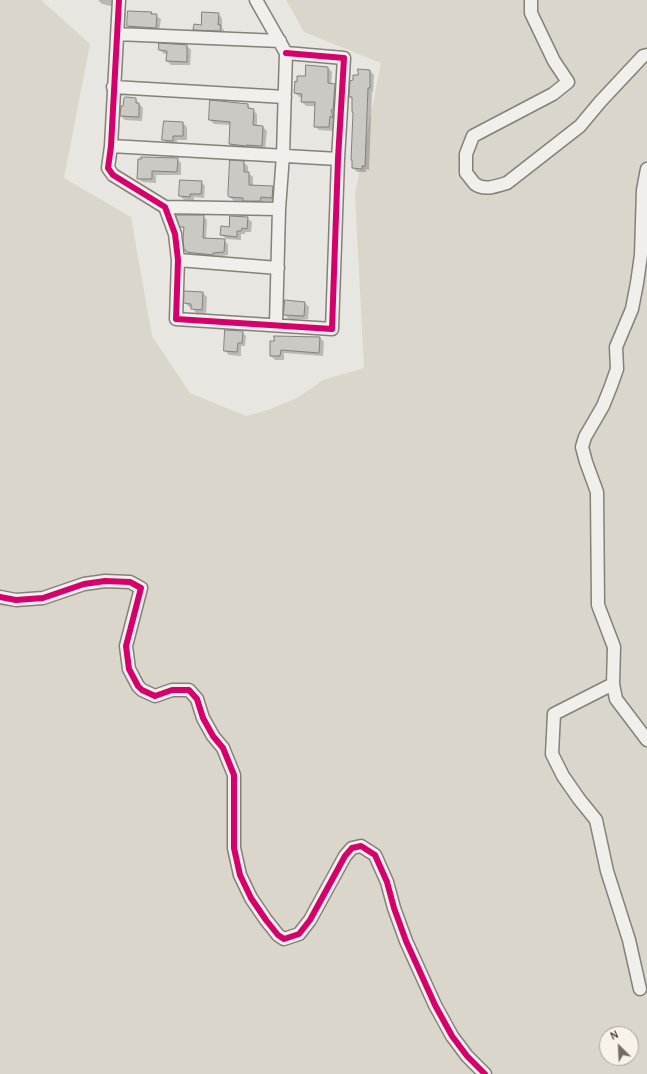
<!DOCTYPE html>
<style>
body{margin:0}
#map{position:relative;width:647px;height:1074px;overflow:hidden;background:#e8e6e0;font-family:"Comic Neue",sans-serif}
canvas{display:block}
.north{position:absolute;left:599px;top:1026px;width:40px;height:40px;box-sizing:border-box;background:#f7f3e8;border:1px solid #aca397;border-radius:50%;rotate:336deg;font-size:11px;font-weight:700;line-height:16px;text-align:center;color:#3b2a1e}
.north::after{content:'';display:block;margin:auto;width:14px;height:18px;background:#786c62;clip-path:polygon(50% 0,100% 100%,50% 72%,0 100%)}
</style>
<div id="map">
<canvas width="647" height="1074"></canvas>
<div class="north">N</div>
</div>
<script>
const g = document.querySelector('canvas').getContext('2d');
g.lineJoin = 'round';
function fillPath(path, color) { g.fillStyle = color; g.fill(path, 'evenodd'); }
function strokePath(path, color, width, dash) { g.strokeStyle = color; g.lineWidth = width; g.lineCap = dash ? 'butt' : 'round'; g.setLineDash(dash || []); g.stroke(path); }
const green = new Path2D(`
 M 0,0 L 41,0 L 90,44 L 64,178 L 131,217 L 152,336 L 190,393 L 246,416 L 268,410 L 297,398 L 323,380 L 364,368 L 355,194 L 381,63 L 304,32 L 286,0 L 647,0 L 647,1074 L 0,1074 ZM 607,1034 L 631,1034 L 631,1058 L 607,1058 Z`);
const shadow = new Path2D(`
 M 98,0 L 117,0 L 115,7 L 102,4 Z
 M 151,13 L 161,19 L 159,32 L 132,30 L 128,26 Z
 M 218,14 L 222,18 L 222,28 L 224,30 L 224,35 L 199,33 L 195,29 L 202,26 Z
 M 187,46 L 191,50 L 190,65 L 171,65 L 167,61 L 168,54 L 164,54 L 160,50 Z
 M 328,68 L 332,72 L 331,85 L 335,85 L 339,89 L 337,114 L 334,114 L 336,120 L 333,119 L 333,131 L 319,130 L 315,126 L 316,106 L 306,106 L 302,102 L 302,97 L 299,97 L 295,93 L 298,83 L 306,77 Z
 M 370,71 L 374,75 L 373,92 L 372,92 L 369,170 L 366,169 L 366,172 L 357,172 L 353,168 L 354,113 L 353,100 L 350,97 L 359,76 Z
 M 135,99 L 143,108 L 142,121 L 125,120 L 121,116 Z
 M 247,105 L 257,114 L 257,126 L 263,127 L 267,131 L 265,149 L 234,148 L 230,144 L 231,125 L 214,124 L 210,120 Z
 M 165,122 L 183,123 L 187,127 L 187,140 L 177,140 L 177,144 L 167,143 L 163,139 Z
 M 177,159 L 181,163 L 181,175 L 156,175 L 156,183 L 142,182 L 138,178 L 139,160 Z
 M 243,162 L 248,166 L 248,173 L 253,177 L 253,186 L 273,187 L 277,191 L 276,201 L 264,201 L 264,205 L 248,205 L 245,202 L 234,201 L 230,197 Z
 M 181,181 L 201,182 L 205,186 L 204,198 L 194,197 L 194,201 L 184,200 L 180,196 Z
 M 203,216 L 207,220 L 206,239 L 224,240 L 228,244 L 228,255 L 217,257 L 217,259 L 191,256 L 185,250 L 185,230 L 181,226 Z
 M 247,218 L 252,222 L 251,232 L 245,232 L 245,234 L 241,234 L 241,240 L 226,239 L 222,235 L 230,228 Z
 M 203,293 L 207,297 L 206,314 L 196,313 L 192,307 L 189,307 L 185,303 Z
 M 305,303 L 309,307 L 308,319 L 289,319 L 285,315 Z
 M 226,331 L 242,332 L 246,336 L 245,346 L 241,346 L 241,356 L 229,355 L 225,351 Z
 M 320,338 L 324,342 L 323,356 L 284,353 L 284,360 L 275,360 L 271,356 L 271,342 Z`);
const building = new Path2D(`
 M 128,11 L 152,12 L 151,14 L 157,14 L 156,28 L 127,26 Z
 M 202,12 L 219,13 L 218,25 L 221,25 L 220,31 L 193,30 L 194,24 L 201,25 Z
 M 159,43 L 187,45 L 187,62 L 166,61 L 167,51 L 159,50 Z
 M 306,65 L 328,67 L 328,83 L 335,84 L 333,110 L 331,110 L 333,118 L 330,116 L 329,127 L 314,127 L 315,102 L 301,102 L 302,94 L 294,93 L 295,81 L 297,82 L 297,76 L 305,76 Z
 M 358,69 L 370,70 L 370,88 L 368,88 L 365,166 L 362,166 L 362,169 L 352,168 L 352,160 L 351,160 L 353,112 L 352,112 L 352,97 L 349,97 L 350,81 L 353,80 L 353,75 L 358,75 Z
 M 126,97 L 136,98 L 136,103 L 139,103 L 139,117 L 120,116 L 121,106 L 123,106 L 124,98 Z
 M 210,100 L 248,104 L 248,108 L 254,109 L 253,125 L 263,126 L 262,146 L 246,145 L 246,146 L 229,144 L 230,122 L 209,120 Z
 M 164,121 L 183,122 L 183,136 L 173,136 L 173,141 L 162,140 Z
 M 141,157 L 178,158 L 177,172 L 152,171 L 152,179 L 137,179 L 138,159 L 141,159 Z
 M 230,160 L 244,161 L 244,172 L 249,172 L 249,185 L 273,186 L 272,198 L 261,197 L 260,201 L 243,201 L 243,198 L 229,197 L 228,195 Z
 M 180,180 L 202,181 L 201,194 L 190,194 L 190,197 L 179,196 Z
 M 176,215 L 204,215 L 203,238 L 225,239 L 224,252 L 213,253 L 213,255 L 186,252 L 186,250 L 184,250 L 183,238 L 184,227 L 180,227 Z
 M 230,216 L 248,217 L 247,229 L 242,228 L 241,231 L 237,231 L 237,237 L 220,235 L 221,226 L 229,227 Z
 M 184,291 L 203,292 L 202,310 L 191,309 L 191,304 L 184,303 Z
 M 285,300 L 305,302 L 304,316 L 302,316 L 284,315 Z
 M 225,330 L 243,331 L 242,343 L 238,343 L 237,352 L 224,351 Z
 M 274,336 L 320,337 L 319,353 L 281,350 L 280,356 L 270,356 L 270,341 L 274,341 Z`);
const minor = new Path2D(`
 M 119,0 L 111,146 L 108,168 L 113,175 L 165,207 L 175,234 L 178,260 L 176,319 L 332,329 L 338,159 L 344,58 L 286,53
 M 256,0 L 286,53 L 283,155 L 279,209 L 276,324
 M 531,0 L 531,13 L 554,61 L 568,82 L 553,94 L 473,136 L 466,154 L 466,173 C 469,176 472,181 475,184 C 484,191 497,186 507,183 L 580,126 L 600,102 L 643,56 L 647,55
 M 117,34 L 280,41
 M 113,87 L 285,97
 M 111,146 L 338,159
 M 647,169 L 643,190 L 641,255 L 637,283 L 632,309 L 616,347 L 617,369 L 611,386 L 603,406 L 585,437 L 582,447 L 586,462 L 597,492 L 598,605 L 614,647 L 613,684 L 616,699 L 647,740
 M 165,207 L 279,209
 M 178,260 L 278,268
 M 0,597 L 16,600 L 43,598 L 84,584 L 105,581 L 130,582 L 141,588 L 126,646 L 129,669 L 138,686 L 142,690 L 155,696 L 172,690 L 189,690 L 197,699 L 203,718 L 213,736 L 223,748 L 234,775 L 234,848 L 240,875 L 251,898 L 266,920 L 278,935 L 284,939 L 299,934 L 310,920 L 345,856 L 352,848 L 361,846 L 375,855 L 387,882 L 394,908 L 406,941 L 435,1005 L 452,1036 L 467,1056 L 485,1074
 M 613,684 L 554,714 L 552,754 L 563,776 L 579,799 L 596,820 L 607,871 L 629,940 L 640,989`);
const cycleway = new Path2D(`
 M 119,0 L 111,146 L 108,168 L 113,175 L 165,207 L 175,234 L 178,260 L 176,319 L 332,329 L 338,159 L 344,58 L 286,53
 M 0,597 L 16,600 L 43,598 L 84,584 L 105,581 L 130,582 L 141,588 L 126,646 L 129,669 L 138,686 L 142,690 L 155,696 L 172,690 L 189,690 L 197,699 L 203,718 L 213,736 L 223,748 L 234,775 L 234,848 L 240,875 L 251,898 L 266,920 L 278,935 L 284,939 L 299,934 L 310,920 L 345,856 L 352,848 L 361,846 L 375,855 L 387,882 L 394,908 L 406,941 L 435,1005 L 452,1036 L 467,1056 L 485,1074`);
fillPath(green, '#dad6cc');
fillPath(shadow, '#0003');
fillPath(building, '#cbc9c4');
strokePath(building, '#84807a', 1);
strokePath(minor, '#84807a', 15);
strokePath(minor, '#f0efeb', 12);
strokePath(cycleway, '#d6006c', 6);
</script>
